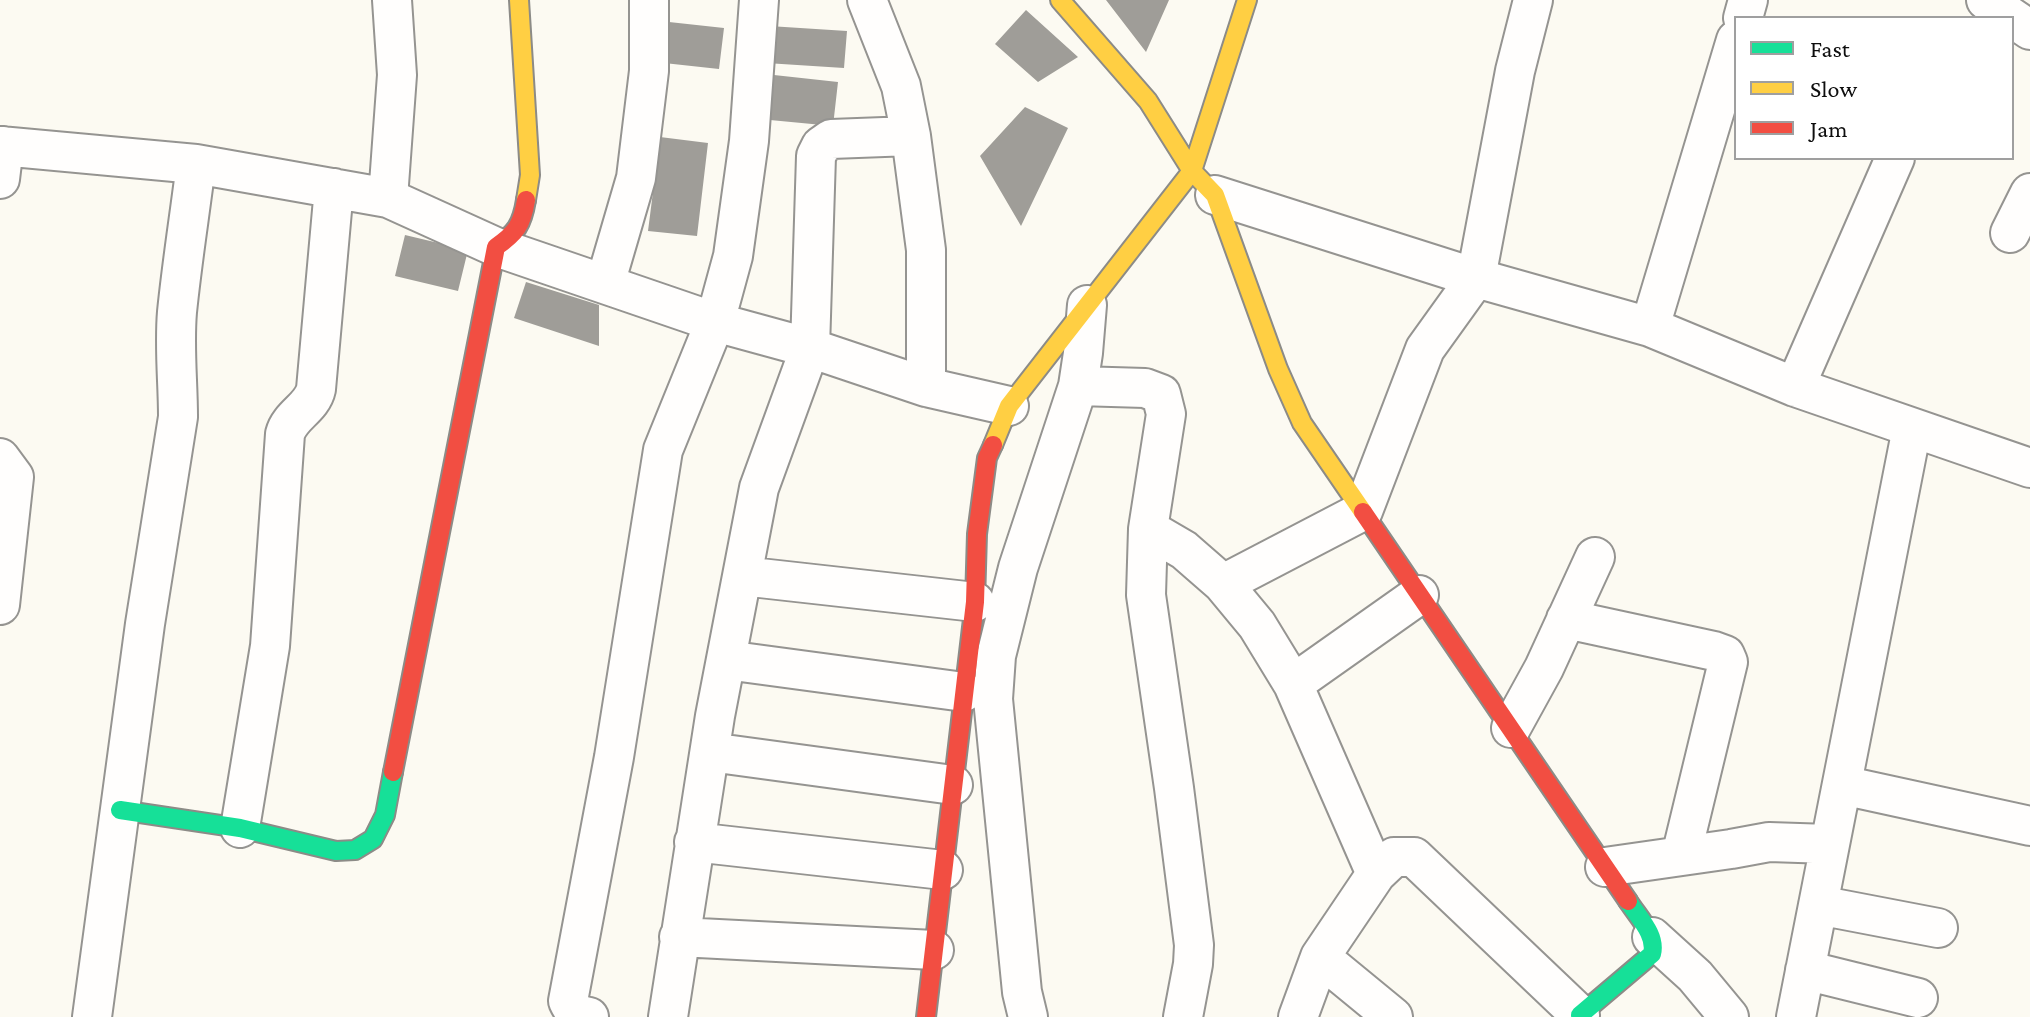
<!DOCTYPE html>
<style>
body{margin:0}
#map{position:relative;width:2030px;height:1017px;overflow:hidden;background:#fcfaf2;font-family:"Crimson Pro",serif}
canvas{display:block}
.legend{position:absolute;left:1734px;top:16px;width:280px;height:144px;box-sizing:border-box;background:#fff;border:2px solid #9f9f9f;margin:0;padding:10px 14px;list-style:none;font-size:24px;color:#0e0e0e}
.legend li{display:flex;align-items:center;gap:16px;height:40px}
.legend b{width:40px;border:2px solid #9f9f9f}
</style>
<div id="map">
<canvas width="2030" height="1017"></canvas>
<ul class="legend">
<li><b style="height:10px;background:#16e098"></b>Fast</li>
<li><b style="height:10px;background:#ffcf43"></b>Slow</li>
<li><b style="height:10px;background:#f24e42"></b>Jam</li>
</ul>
</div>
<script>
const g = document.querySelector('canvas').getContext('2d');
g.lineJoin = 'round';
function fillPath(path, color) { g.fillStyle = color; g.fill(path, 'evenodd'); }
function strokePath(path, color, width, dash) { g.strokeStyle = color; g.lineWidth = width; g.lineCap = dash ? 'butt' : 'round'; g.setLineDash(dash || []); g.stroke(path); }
const building = new Path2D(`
 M 1106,0 L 1169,0 L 1146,52 Z
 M 1026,10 L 1078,57 L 1038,82 L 995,44 Z
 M 669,22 L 724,28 L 719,69 L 664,63 Z
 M 769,26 L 847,31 L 844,68 L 766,63 Z
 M 774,75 L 838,82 L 833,126 L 770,120 Z
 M 1025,107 L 1068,128 L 1021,226 L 980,156 Z
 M 660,137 L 708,143 L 697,236 L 648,231 Z
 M 405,235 L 468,250 L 458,291 L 395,276 Z
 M 526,282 L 599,305 L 599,346 L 514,318 Z`);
const street = new Path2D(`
 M 867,0 L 901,86 L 911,136 L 926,250 L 926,387
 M 1986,0 L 2030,30
 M 1743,18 L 1748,0
 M 0,146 L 196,164 L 388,198 L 496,247 L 715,322 L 810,348 L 926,387 L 1009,406
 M 0,179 L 4,146
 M 1215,195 L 1476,278 L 1650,327 L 1795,387 L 2030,468
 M 388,198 L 397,75 L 392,0
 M 2010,233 L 2030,193
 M 605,284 L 636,178 L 649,71 L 649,0
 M 1650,327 L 1736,40
 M 1078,386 L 1145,388 L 1161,394 L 1166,414 L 1148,529 L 1146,595 L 1174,788 L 1194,945 L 1193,964 L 1183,1017
 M 1795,387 L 1895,158
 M 0,458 L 14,477 L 0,605
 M 1148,529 L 1184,550 L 1223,584 L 1257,625 L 1293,684 L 1376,874
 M 742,576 L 975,602
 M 1223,584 L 1363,511 L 1425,349 L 1476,278 L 1515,71 L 1533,0
 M 1566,619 L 1714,651 L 1725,655 L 1728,662 L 1681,856
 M 726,660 L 964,692
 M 1293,684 L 1419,595
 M 1511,728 L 1544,668 L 1595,557
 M 710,752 L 953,785
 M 1842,785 L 2030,826
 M 240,828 L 270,646 L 285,434 C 290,415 312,408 316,389 L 334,188
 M 694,842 L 943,870
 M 1605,867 L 1731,849 L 1769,842 L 1829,844
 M 1818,905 L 1938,928
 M 679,937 L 934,950
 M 1652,937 L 1695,976 L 1729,1017
 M 1320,957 L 1393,1017
 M 1805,970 L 1918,998
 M 92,1017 L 145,624 L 178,417 C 178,382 174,347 177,312 C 182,262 190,213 196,164
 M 589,1017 C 578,1015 573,1012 568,1001 L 614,757 L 663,450 L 715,322 L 733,256 L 749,141 L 759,0
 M 668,1017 L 715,716 L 759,488 L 810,348 L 816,156 L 821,146 L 831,139 L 911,136
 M 1028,1017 L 1022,992 L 993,699 L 996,656 L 1018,568 L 1078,386 L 1083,353 L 1087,305
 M 1298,1017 L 1320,957 L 1376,874 L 1394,857 L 1414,857 L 1580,1015
 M 1796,1017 L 1912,428`);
const fast = new Path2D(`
 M 120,810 L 240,828 L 336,851 L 355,850 L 373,839 L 385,815 L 393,772
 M 1582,1017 L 1580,1015 L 1652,954 C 1657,935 1638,917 1628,901`);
const slow = new Path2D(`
 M 519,0 L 530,175 L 526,200
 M 1060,0 L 1148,101 L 1192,171 L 1215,195 L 1278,369 L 1302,423 L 1363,512
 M 993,445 L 1009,406 L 1192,171 L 1247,0`);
const jam = new Path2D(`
 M 1363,512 L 1628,901
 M 393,772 L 496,247 C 516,233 522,225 526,200
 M 926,1017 L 975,602 L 977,534 L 987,458 L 993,445`);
fillPath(building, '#9f9d98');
strokePath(street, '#959491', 42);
strokePath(fast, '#8c8b87', 22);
strokePath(slow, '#8c8b87', 22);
strokePath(jam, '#8c8b87', 22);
strokePath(street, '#fffefd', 38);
strokePath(fast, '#16e098', 18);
strokePath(slow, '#ffcf43', 18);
strokePath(jam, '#f24e42', 18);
</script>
